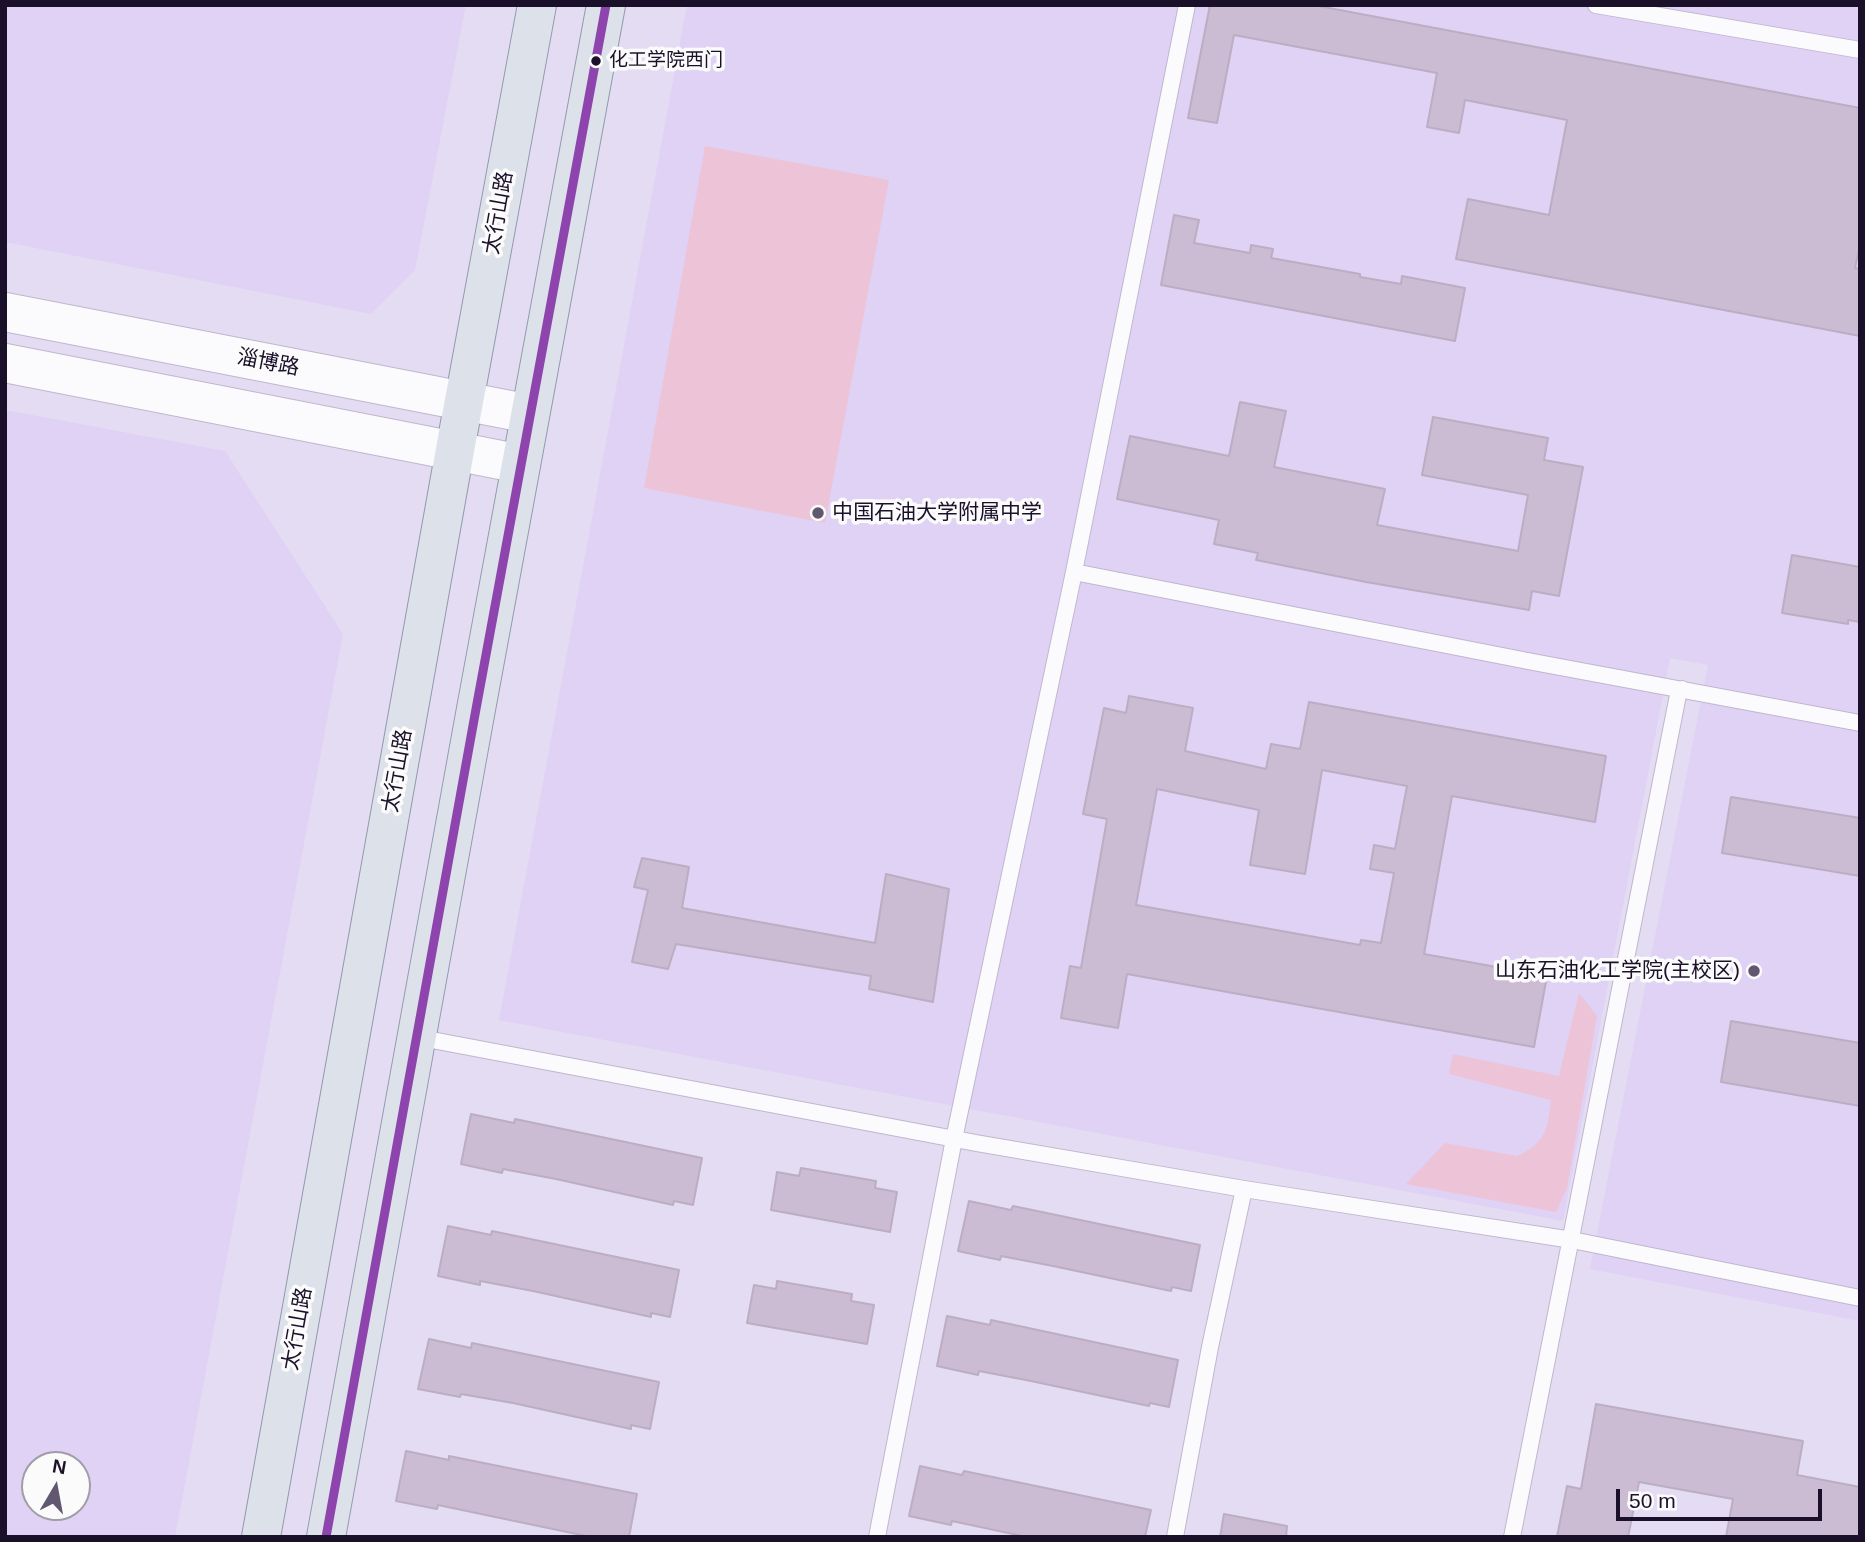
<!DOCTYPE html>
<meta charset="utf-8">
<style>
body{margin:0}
#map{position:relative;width:1865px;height:1542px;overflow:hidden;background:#e4dcf2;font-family:Helvetica,sans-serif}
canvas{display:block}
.frame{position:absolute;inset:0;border:7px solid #1b1029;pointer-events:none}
.north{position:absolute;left:21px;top:1451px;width:70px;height:70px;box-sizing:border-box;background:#fbfbfb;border:2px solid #a19da7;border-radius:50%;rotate:10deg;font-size:19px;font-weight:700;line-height:28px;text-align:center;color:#1b1029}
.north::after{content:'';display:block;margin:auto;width:24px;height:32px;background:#61576f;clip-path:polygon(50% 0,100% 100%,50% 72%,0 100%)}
.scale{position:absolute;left:1616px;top:1489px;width:206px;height:32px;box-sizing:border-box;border:4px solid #1b1029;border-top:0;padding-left:9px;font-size:21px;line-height:24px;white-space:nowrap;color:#1b1029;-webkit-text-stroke:5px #fbfbfb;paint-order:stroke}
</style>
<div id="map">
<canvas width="1865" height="1542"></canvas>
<div class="frame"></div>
<div class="north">N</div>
<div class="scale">50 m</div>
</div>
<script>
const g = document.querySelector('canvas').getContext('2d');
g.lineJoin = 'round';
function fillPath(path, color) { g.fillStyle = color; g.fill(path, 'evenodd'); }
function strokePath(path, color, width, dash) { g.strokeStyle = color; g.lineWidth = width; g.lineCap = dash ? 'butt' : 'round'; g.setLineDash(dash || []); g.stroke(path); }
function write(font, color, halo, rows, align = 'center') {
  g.font = font + ' Helvetica,"Noto Sans SC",sans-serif'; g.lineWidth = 7; g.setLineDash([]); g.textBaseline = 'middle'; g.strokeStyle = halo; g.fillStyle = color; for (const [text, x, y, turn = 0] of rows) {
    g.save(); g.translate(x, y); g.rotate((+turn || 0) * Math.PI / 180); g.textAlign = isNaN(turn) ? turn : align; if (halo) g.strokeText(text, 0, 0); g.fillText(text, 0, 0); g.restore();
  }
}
const built = new Path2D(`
 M 5,5 L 466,5 L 415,270 L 371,314 L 5,242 Z
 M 687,5 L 1860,5 L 1860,1321 L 1590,1269 L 1708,665 L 1670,658 L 1563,1221 L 499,1020 Z
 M 5,410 L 225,451 L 343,634 L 175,1537 L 5,1537 ZM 77,1465 L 77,1507 L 35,1507 L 35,1465 Z`);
const green = new Path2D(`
 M 705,146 L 889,180 L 825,523 L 644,488 Z
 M 1579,993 L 1597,1016 L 1567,1188 L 1556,1212 L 1406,1184 L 1445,1143 L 1517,1156 C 1547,1142 1547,1130 1551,1100 L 1449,1074 L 1453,1054 L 1559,1076 Z`);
const building = new Path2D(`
 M 1210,5 L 1313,5 L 1860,108 L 1860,245 L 1855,268 L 1860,269 L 1860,336 L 1456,259 L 1468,199 L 1549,215 L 1567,120 L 1465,100 L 1459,133 L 1427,127 L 1437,73 L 1234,35 L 1217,123 L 1188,118 Z
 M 1174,215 L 1199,220 L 1194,243 L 1250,253 L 1251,245 L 1273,249 L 1271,258 L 1360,274 L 1360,277 L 1401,284 L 1402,276 L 1465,288 L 1455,341 L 1161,285 Z
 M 1240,402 L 1286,411 L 1274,467 L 1385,489 L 1377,525 L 1518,551 L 1528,495 L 1422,475 L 1433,417 L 1548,438 L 1544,460 L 1583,467 L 1559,596 L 1532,591 L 1529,610 L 1366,582 L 1256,560 L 1258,553 L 1214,544 L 1219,520 L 1117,499 L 1130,436 L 1229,456 Z
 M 1792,555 L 1860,567 L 1860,622 L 1848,620 L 1848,624 L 1782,613 Z
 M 1129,696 L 1193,708 L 1185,751 L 1266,769 L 1271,744 L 1300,749 L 1309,702 L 1606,756 L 1595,822 L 1452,796 L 1424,954 L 1547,976 L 1534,1047 L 1127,974 L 1118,1028 L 1061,1018 L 1070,966 L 1081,968 L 1107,819 L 1083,814 L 1104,708 L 1126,713 ZM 1322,770 L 1407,786 L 1395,849 L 1374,845 L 1370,869 L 1394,873 L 1381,943 L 1361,940 L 1360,945 L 1136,905 L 1157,789 L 1259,810 L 1250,865 L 1305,874 Z
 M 1731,797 L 1860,818 L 1860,876 L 1722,853 Z
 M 642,858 L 689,867 L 682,908 L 875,943 L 886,874 L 949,889 L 933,1002 L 869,989 L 871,976 L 676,944 L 668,969 L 632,962 L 648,890 L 634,887 Z
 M 1731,1021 L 1860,1043 L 1860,1106 L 1721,1082 Z
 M 471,1114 L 514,1123 L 515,1119 L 702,1158 L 693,1205 L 674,1201 L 673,1205 L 556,1179 L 503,1169 L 502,1173 L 461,1164 Z
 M 801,1168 L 876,1181 L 875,1188 L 897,1192 L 890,1232 L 771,1210 L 777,1172 L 799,1176 Z
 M 969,1201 L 1011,1210 L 1013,1206 L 1200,1245 L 1191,1291 L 1172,1287 L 1171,1291 L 1053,1266 L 1001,1256 L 1000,1260 L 958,1251 Z
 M 448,1226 L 491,1235 L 492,1231 L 679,1270 L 670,1317 L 651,1313 L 651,1317 L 533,1291 L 480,1281 L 480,1285 L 438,1276 Z
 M 777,1281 L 852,1294 L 851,1301 L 874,1305 L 867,1344 L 747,1323 L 754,1285 L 776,1289 Z
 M 947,1316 L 990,1325 L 991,1320 L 1178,1360 L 1169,1407 L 1150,1403 L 1149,1406 L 1031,1381 L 979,1371 L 978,1375 L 937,1366 Z
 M 429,1339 L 471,1348 L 472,1343 L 659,1382 L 650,1429 L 631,1425 L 631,1429 L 513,1403 L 461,1394 L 460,1397 L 418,1389 Z
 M 1596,1404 L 1803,1441 L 1797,1475 L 1860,1487 L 1860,1537 L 1726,1537 L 1733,1499 L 1639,1482 L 1628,1537 L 1557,1537 L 1567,1486 L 1581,1489 Z
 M 406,1451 L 449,1460 L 449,1456 L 637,1494 L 629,1537 L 591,1537 L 438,1505 L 437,1509 L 396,1501 Z
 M 920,1466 L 962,1475 L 964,1471 L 1151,1510 L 1145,1537 L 1027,1537 L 952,1521 L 951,1525 L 909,1516 Z
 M 1224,1514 L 1287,1526 L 1286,1537 L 1220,1537 Z`);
const lane = new Path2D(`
 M 1596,5 L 1860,50
 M 1074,572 L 1533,662 L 1860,723
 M 416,1037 L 976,1143 L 1244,1189 L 1572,1240 L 1860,1298
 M 877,1537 L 954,1139 L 1074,572 L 1187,5
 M 1175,1537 L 1210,1347 L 1244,1189
 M 1512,1537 L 1679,690 L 1682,689`);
const secondary = new Path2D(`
 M 5,312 L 530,414
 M 5,363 L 521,464`);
const primary = new Path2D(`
 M 261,1537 L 455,450 L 537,5
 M 326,1537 L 476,709 L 606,5`);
const bus1 = new Path2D(`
 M 326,1537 L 476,709 L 606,5`);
const markers = [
 [596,61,6,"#1b1029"],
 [818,513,7,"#61576f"],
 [1754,971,7,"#61576f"]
];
const busNames = [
 ["化工学院西门",609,61]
];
const streetNames = [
 ["太行山路",499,213,-80],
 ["淄博路",268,363,11],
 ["太行山路",398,771,-80],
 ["太行山路",298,1329,-80]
];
const poiNames = [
 ["中国石油大学附属中学",832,513],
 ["山东石油化工学院(主校区)",1740,971,"right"]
];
fillPath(built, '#dfd2f5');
fillPath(green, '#edc3d7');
fillPath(building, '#cbbcd4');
strokePath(building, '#bbaec2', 2);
strokePath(lane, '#c0b7ce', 18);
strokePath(secondary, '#c0b7ce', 40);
strokePath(primary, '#9299ad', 40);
strokePath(lane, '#fbfafd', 16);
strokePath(secondary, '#fbfafd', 38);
strokePath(primary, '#dce1ea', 38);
strokePath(bus1, '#8e44ad', 9);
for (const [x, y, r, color] of markers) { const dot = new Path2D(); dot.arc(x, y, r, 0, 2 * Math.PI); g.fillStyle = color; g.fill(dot); strokePath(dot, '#fbfbfb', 2.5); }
write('19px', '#1b1029', '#fbfbfb', busNames, 'left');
write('21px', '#1b1029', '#fbfbfb', streetNames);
write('21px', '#1b1029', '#fbfbfb', poiNames, 'left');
</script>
